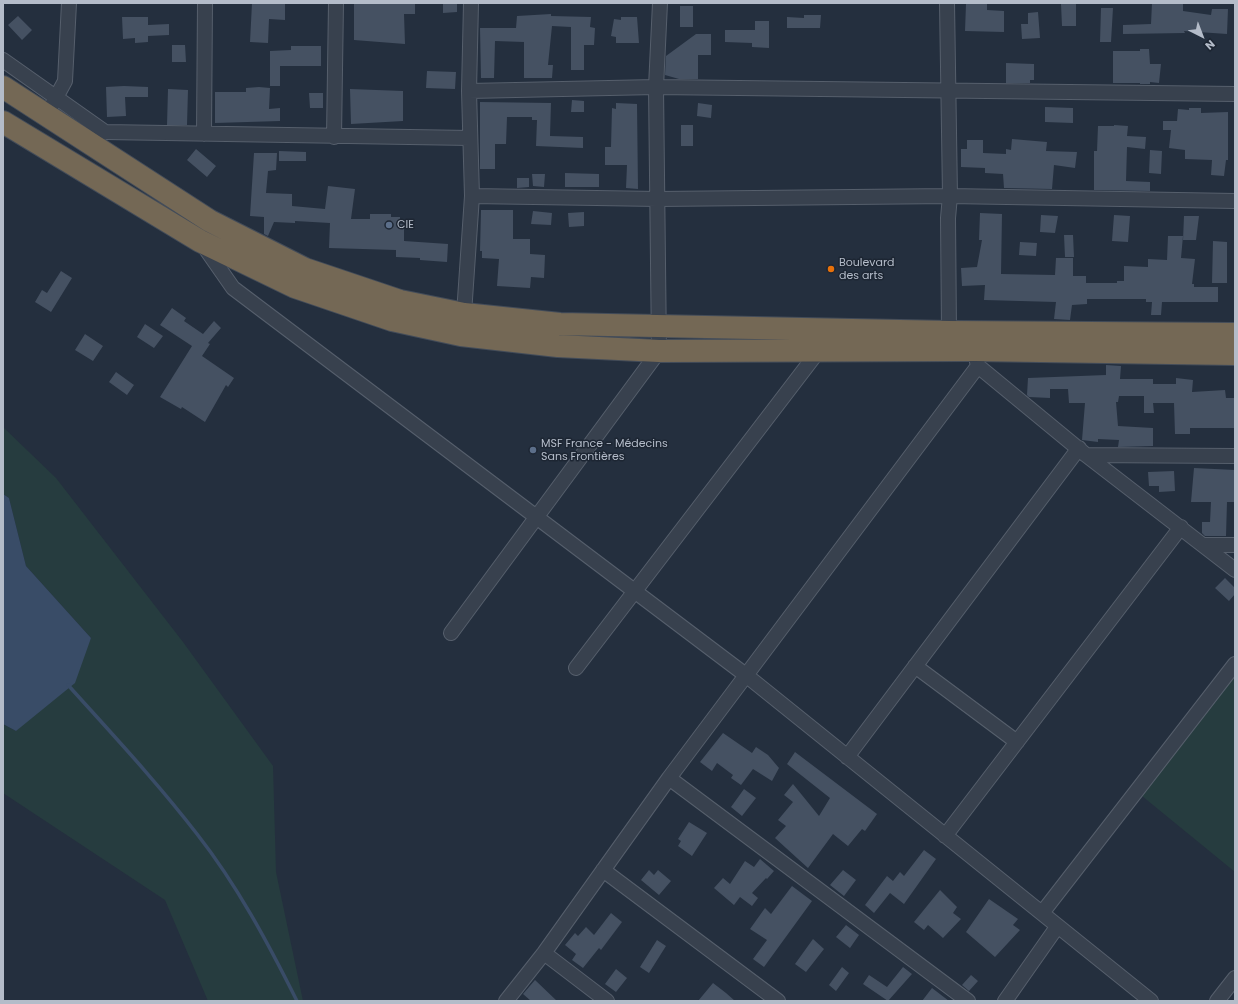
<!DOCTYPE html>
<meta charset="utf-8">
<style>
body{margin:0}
#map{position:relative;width:1238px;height:1004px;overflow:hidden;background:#242f3e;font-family:Poppins,sans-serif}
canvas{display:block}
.frame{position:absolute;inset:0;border:4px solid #b4bcc9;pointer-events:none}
.north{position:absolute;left:1182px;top:16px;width:40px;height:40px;-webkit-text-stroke:3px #1d2633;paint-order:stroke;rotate:138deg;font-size:11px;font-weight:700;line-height:16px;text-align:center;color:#b4bcc9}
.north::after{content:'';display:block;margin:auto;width:14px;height:18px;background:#b4bcc9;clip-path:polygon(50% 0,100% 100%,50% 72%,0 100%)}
</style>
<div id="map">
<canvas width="1238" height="1004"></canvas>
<div class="frame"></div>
<div class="north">N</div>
</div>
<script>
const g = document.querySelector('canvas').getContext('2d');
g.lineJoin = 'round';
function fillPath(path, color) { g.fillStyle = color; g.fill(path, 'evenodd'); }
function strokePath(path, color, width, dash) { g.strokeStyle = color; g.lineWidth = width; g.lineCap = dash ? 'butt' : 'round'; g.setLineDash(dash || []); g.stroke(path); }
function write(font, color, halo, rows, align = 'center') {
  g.font = font + ' Poppins,sans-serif'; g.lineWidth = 3; g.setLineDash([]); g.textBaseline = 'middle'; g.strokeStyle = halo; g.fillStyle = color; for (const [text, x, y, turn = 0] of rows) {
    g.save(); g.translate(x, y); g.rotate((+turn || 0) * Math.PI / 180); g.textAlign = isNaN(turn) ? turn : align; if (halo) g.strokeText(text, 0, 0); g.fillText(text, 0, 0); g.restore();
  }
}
const green = new Path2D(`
 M 3,427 L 56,478 L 183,642 L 273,766 L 276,872 L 303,1001 L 208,1001 L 165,900 L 3,793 L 3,724 L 16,731 L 91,638 L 26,566 L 9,498 L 3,494 Z
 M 1235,671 L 1235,872 L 1142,796 Z`);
const water = new Path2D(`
 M 3,494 L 9,498 L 26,566 L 91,638 L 75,683 L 16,731 L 3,724 Z`);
const stream = new Path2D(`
 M 68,685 C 112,734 157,782 197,834 C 237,885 268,943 297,1001`);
const building = new Path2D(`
 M 252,3 L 285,3 L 285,20 L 269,19 L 268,43 L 250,42 Z
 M 354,3 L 415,3 L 415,14 L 404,14 L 405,44 L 354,40 Z
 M 443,3 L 457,3 L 457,12 L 443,13 Z
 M 1152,3 L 1183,3 L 1183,11 L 1211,15 L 1212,9 L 1228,9 L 1227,34 L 1184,31 L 1185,33 L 1123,34 L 1123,25 L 1151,24 Z
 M 966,4 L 987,4 L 987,10 L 1004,11 L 1004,32 L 965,31 Z
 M 1061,4 L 1076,4 L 1076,26 L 1062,26 Z
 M 680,6 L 693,6 L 693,27 L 680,27 Z
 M 1101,8 L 1113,8 L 1111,42 L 1100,42 Z
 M 1038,12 L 1040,38 L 1022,39 L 1021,24 L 1028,24 L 1028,13 Z
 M 551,14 L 551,16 L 591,17 L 590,27 L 595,28 L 594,45 L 584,45 L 584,70 L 571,70 L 571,27 L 552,26 L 548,65 L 553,65 L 552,78 L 524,78 L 524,42 L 495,41 L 494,78 L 481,78 L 480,28 L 516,28 L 517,16 Z
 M 804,15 L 821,15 L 820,28 L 787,28 L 787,17 L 804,18 Z
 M 18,16 L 32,30 L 22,40 L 8,25 Z
 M 122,17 L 148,17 L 148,25 L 169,24 L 169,35 L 148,36 L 148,42 L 135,43 L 135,38 L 123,39 Z
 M 621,17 L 637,17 L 639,43 L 616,43 L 616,37 L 611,36 L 614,19 L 621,20 Z
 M 755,21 L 769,21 L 769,48 L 752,47 L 752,43 L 725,42 L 725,30 L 755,30 Z
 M 696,34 L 711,34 L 711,55 L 698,55 L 698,79 L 679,79 L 665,75 L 666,56 Z
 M 172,45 L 185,45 L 186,62 L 172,62 Z
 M 291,46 L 321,46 L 321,66 L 280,66 L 280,86 L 270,86 L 270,51 L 291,50 Z
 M 1140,49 L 1149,49 L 1150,64 L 1161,64 L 1159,83 L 1150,82 L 1150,84 L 1140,84 L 1140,83 L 1113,83 L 1113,51 L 1140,51 Z
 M 1006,63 L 1034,64 L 1034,80 L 1030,80 L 1030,83 L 1006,83 Z
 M 427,71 L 456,72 L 455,89 L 426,88 Z
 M 124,86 L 148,87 L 148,97 L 125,97 L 126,116 L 107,117 L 106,87 Z
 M 259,87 L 270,88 L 269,109 L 280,108 L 280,121 L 215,123 L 215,92 L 246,92 L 246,88 Z
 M 168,89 L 188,90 L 187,125 L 167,125 Z
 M 350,89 L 403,91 L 403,121 L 351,124 Z
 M 309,93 L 323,93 L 323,108 L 310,108 Z
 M 572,100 L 584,101 L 584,112 L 571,112 Z
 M 480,102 L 551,103 L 550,136 L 583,137 L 583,148 L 536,146 L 537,120 L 532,120 L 532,117 L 507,117 L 506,144 L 495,144 L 495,169 L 480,169 Z
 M 616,103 L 637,104 L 638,189 L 626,188 L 627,165 L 605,165 L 605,147 L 611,147 L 612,108 L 616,109 Z
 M 698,103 L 712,105 L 711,118 L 697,116 Z
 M 1045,107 L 1073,108 L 1073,123 L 1045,122 Z
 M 1189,108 L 1201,108 L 1201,113 L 1228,112 L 1228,160 L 1226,160 L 1224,176 L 1211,175 L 1212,160 L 1185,159 L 1185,150 L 1169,148 L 1171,130 L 1163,130 L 1163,121 L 1177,121 L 1178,109 L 1189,110 Z
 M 681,125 L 693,125 L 693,146 L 681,146 Z
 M 1114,125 L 1128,126 L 1127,136 L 1146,137 L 1145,149 L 1127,147 L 1126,181 L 1150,182 L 1150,191 L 1094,190 L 1094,151 L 1097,151 L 1098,126 L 1114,126 Z
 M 1012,139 L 1047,142 L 1046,151 L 1077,152 L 1075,168 L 1054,165 L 1052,189 L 1004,188 L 1003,174 L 985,173 L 985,168 L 961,167 L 961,149 L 967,149 L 967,140 L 983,140 L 983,153 L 1006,154 L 1006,149 L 1011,150 Z
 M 196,149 L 216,166 L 207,177 L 187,160 Z
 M 1150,150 L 1162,151 L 1161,174 L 1149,173 Z
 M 279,151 L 306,152 L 306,161 L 279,161 Z
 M 254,153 L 277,153 L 276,170 L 268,171 L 266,193 L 292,194 L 292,206 L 325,209 L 328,186 L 355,189 L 351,219 L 370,219 L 370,214 L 391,214 L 391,217 L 400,217 L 400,224 L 404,224 L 404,241 L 448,244 L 447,262 L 420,260 L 420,258 L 396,257 L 396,250 L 329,248 L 330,223 L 295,221 L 295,223 L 274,222 L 268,236 L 264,234 L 264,217 L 250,216 Z
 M 565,173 L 599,174 L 599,187 L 565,187 Z
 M 532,174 L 545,174 L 544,187 L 533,186 Z
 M 517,178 L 529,178 L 529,187 L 517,188 Z
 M 481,210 L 513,210 L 513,239 L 530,239 L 530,254 L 545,255 L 544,278 L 531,277 L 530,288 L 497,286 L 499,259 L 482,258 L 482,251 L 480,251 Z
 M 533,211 L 552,213 L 551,225 L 531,224 Z
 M 584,212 L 584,226 L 569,227 L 568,213 Z
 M 980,213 L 1002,214 L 1001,274 L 1055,275 L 1056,258 L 1073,258 L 1073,276 L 1086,276 L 1086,283 L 1117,283 L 1117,281 L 1124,281 L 1124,266 L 1148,267 L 1148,259 L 1167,260 L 1168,236 L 1183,236 L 1181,258 L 1195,259 L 1192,284 L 1194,284 L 1194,287 L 1218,287 L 1218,302 L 1162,302 L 1161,315 L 1151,315 L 1152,302 L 1146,302 L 1146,299 L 1087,299 L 1087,304 L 1072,305 L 1070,320 L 1054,319 L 1056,302 L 984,300 L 985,285 L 962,286 L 961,268 L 977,267 L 982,240 L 979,240 Z
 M 1041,215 L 1058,216 L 1055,233 L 1040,232 Z
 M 1114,215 L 1130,216 L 1128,242 L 1112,241 Z
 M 1184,216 L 1199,216 L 1196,240 L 1183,240 Z
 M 1064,235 L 1073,235 L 1074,257 L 1065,257 Z
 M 1213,241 L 1227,242 L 1227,283 L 1212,283 Z
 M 1020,242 L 1037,243 L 1036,256 L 1019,255 Z
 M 61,271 L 72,278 L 51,312 L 35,302 L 42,290 L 47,293 Z
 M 172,308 L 186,318 L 184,321 L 203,334 L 214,321 L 221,328 L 208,343 L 210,344 L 202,356 L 234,378 L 228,387 L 226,385 L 205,422 L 182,407 L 181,409 L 160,397 L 192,346 L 160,325 Z
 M 145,324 L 163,336 L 154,348 L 137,337 Z
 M 85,334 L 103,346 L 93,361 L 75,350 Z
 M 1106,365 L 1121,366 L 1120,379 L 1153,379 L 1153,384 L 1176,384 L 1176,378 L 1193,380 L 1192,392 L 1225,390 L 1226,398 L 1235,398 L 1235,428 L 1190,428 L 1190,434 L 1175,434 L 1174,403 L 1153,403 L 1154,413 L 1144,413 L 1144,396 L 1119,396 L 1118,402 L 1116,402 L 1118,426 L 1153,428 L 1153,446 L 1118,447 L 1119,440 L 1098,439 L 1098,442 L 1082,440 L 1085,403 L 1069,403 L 1068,389 L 1050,389 L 1050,398 L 1029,397 L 1027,395 L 1028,378 L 1106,375 Z
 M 116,372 L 134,385 L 127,395 L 109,382 Z
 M 1194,468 L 1235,470 L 1235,502 L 1227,502 L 1226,536 L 1205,536 L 1202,533 L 1202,522 L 1210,522 L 1211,502 L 1191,502 Z
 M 1174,471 L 1175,491 L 1159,492 L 1159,486 L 1149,486 L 1148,472 Z
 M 1225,578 L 1235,588 L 1235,594 L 1229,601 L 1215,588 Z
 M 723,733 L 752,753 L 756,747 L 768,755 L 779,768 L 772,781 L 753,769 L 741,785 L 731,778 L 733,775 L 717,763 L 712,771 L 700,762 Z
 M 795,752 L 877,814 L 865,831 L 862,829 L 848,846 L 833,834 L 808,868 L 775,838 L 786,826 L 778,820 L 793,802 L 784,795 L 793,784 L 819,816 L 830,798 L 787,764 Z
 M 744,789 L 756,798 L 742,816 L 731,807 Z
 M 689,822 L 707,833 L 692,856 L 678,846 L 681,841 L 678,839 Z
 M 924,850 L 936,859 L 904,904 L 890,893 L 874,913 L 865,905 L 887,876 L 893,881 L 900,872 L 904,876 Z
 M 760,859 L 774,871 L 767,879 L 766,878 L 752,893 L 758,898 L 752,906 L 740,897 L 734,905 L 714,888 L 723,878 L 730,884 L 745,861 L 754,867 Z
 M 649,870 L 654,875 L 658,870 L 671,881 L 659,895 L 641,880 Z
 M 843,870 L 856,880 L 844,896 L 830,885 Z
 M 792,886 L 812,901 L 764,967 L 753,959 L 767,940 L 750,929 L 765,908 L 771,914 Z
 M 940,890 L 957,907 L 953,913 L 961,919 L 943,938 L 928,925 L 924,930 L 914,922 Z
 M 989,899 L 1018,919 L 1013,925 L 1020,930 L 995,957 L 966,932 Z
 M 611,913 L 622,922 L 601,950 L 599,948 L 583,968 L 572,960 L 576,954 L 565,945 L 575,933 L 578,936 L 586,927 L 594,935 Z
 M 846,925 L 859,935 L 850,948 L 836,937 Z
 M 813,939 L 824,949 L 806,972 L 795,964 Z
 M 657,940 L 666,946 L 649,973 L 640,967 Z
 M 842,967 L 849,973 L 836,991 L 829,985 Z
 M 903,967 L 912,974 L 888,1001 L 863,984 L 869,975 L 887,987 Z
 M 616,969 L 627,978 L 616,992 L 605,984 Z
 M 971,975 L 978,981 L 969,991 L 962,985 Z
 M 535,980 L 557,1001 L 531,1001 L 523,994 Z
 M 713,983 L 726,993 L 735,1001 L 698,1001 Z
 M 932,988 L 949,1001 L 922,1001 Z`);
const street = new Path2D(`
 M 947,3 L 950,196 L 948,218 L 949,332
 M 3,60 L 105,132 L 470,138
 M 469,91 L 656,87 L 1235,94
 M 52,105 L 65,81 L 69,3
 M 204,134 L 205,3
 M 334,137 L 336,3
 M 472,196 L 658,199 L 950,196 L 1235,201
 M 203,245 L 233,288 L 747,676 L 1151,1001
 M 464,314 L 472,196 L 469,91 L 471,3
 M 976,357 L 978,366 L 1086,455 L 1235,570
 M 1086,455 L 1235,456
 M 1203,545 L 1235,545
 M 451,633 L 659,351 L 656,87 L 660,3
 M 915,666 L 1017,742
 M 576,668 L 820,349
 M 847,757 L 1079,448
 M 669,778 L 968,1001
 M 945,836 L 1181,527
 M 603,870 L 778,1001
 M 1042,913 L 1235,664
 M 544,953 L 607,1001
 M 506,1001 L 544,953 L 669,778 L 978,366
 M 1005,1001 L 1057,927
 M 1217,1001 L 1235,978`);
const highway = new Path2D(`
 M 3,87 L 210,221 L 305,269 L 400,301 L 464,314 L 560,324 L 949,332 L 1235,334
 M 3,122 L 200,241 L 295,287 L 392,320 L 461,335 L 558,346 L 659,351 L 975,350 L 1235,354`);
const markers = [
 [389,225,4,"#5c6f8a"],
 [831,269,4,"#e8710a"],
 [533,450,4,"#5c6f8a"]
];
const poiNames = [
 ["CIE",397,225],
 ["Boulevard",839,263],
 ["des arts",839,276],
 ["MSF France - Médecins",541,444],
 ["Sans Frontières",541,457]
];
fillPath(green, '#263c3f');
fillPath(water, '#394c67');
strokePath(stream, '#394c67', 3.5);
fillPath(building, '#455162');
strokePath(street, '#565f6c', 16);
strokePath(highway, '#434c59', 24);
strokePath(street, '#38414e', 14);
strokePath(highway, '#746855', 22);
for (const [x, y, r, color] of markers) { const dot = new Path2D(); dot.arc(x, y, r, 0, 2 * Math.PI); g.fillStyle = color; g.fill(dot); strokePath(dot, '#1d2633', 1.5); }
write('11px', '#b4bcc9', '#1d2633', poiNames, 'left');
</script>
